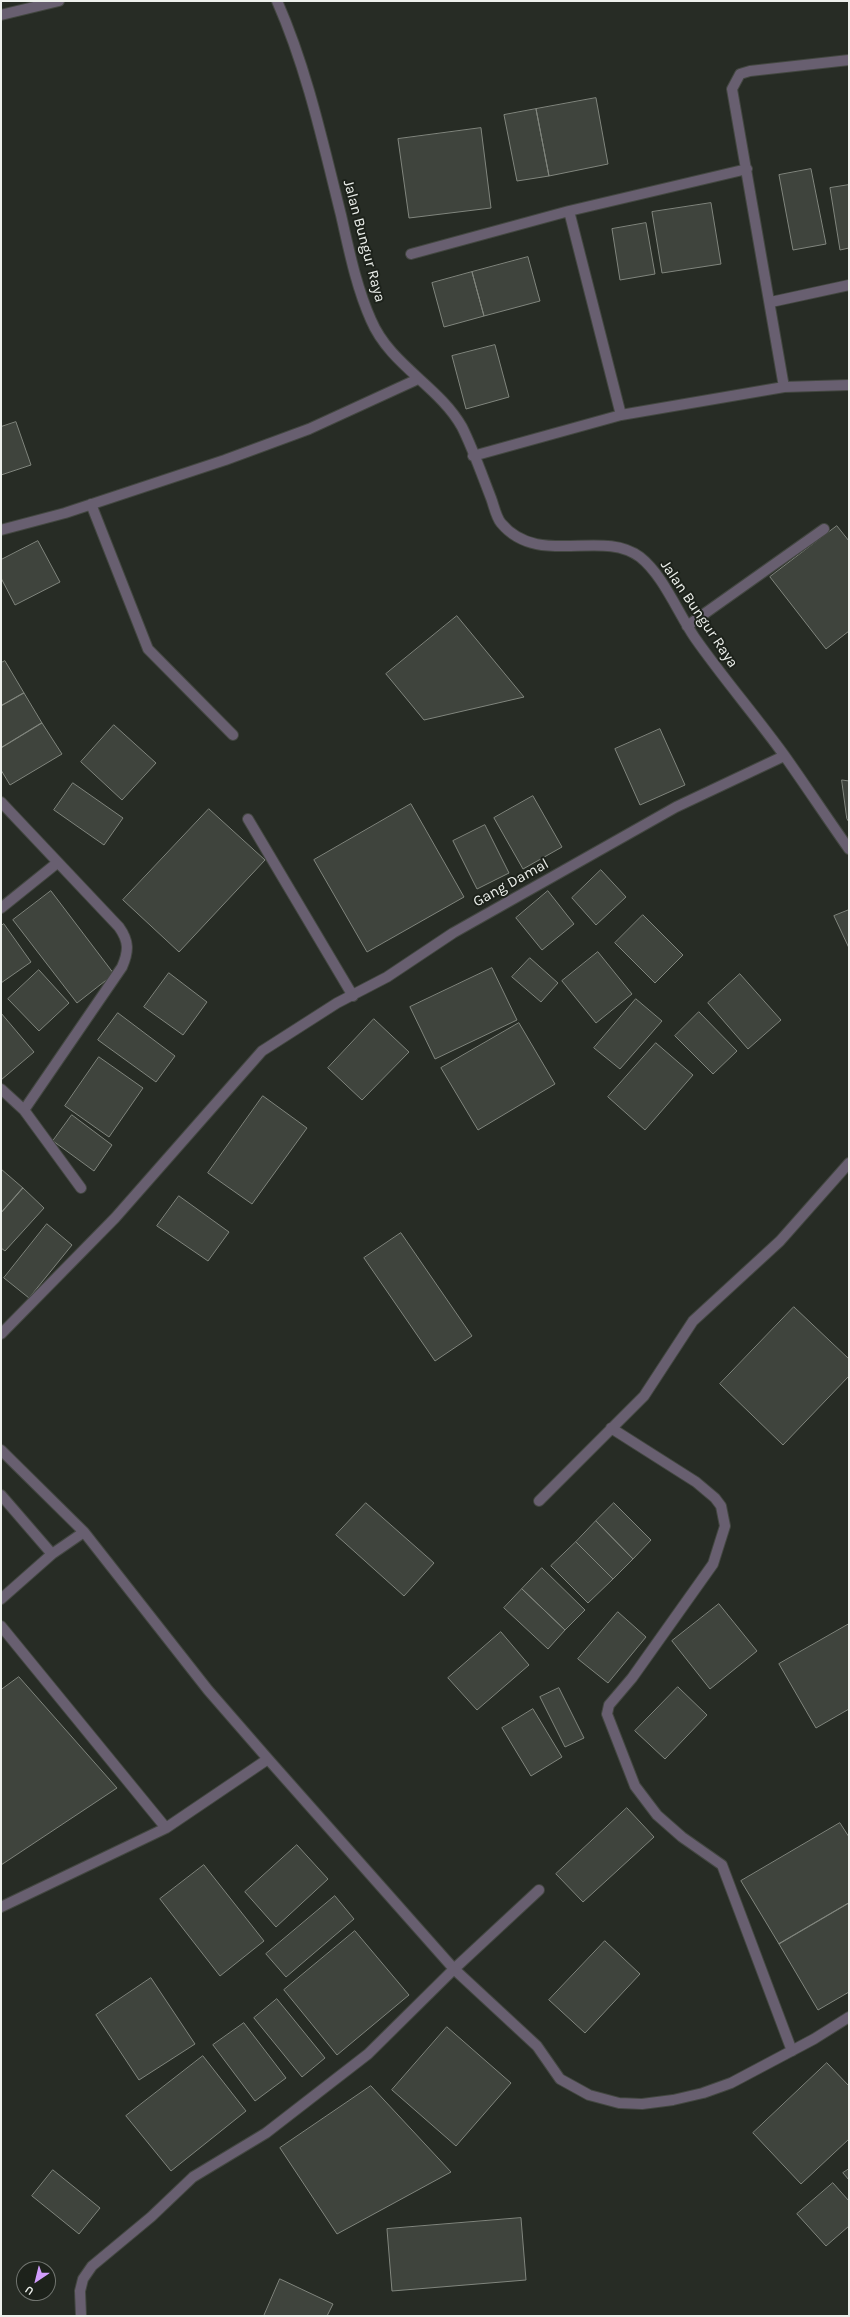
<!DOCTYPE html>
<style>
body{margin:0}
#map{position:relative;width:850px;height:2317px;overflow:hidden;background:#272c25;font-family:Karla,sans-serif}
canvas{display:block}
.frame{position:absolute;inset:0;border:2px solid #edf0ec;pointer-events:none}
.north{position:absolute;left:16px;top:2261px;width:40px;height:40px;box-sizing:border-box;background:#1d221b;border:1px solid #70746f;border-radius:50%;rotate:215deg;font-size:11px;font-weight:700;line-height:16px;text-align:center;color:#edf0ec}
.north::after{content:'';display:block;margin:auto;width:14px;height:18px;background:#d29dfd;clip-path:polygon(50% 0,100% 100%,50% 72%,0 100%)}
</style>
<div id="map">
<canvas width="850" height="2317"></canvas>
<div class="frame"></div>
<div class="north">U</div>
</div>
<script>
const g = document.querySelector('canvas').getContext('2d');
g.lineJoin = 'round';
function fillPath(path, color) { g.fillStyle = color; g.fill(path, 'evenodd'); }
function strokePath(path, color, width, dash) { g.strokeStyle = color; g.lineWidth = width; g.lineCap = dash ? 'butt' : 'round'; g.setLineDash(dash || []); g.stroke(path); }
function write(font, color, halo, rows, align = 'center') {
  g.font = font + ' Karla,sans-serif'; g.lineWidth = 4; g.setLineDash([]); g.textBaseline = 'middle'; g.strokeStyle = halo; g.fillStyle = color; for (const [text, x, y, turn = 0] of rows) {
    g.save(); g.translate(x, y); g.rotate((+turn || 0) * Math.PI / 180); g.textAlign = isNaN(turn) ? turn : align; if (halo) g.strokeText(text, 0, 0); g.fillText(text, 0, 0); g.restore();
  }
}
const building = new Path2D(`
 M 596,98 L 608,164 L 549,176 L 536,109 Z
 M 536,109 L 549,176 L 517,181 L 504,115 Z
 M 481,128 L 491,208 L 409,218 L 398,139 Z
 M 811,169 L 826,244 L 793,250 L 779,175 Z
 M 849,185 L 849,248 L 840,250 L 830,188 Z
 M 711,203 L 721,264 L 662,273 L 652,212 Z
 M 646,223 L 655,274 L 620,280 L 612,229 Z
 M 528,257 L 540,301 L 484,316 L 472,272 Z
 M 472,272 L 484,316 L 444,327 L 432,283 Z
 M 495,345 L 509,397 L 466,409 L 452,356 Z
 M 16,422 L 31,465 L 1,475 L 1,427 Z
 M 837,526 L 849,541 L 849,631 L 826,649 L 770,577 Z
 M 38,541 L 60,582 L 15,605 L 1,578 L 1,560 Z
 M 457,616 L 524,697 L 424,720 L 386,674 Z
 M 5,661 L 24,693 L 1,706 L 1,663 Z
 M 24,693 L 42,723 L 1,748 L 1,706 Z
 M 42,723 L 62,754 L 10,785 L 1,770 L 1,748 Z
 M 114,725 L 156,763 L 122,800 L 81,762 Z
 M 660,729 L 685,785 L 640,805 L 615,749 Z
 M 842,780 L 849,781 L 849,822 L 847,819 Z
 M 73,783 L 123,818 L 104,845 L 54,810 Z
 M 533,796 L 562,847 L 523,869 L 494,818 Z
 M 411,804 L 464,897 L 367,952 L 314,860 Z
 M 209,809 L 265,860 L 179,952 L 123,900 Z
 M 485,825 L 509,873 L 477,889 L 453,841 Z
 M 601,870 L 626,897 L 596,925 L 572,898 Z
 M 51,891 L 114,974 L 77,1003 L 13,920 Z
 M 548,891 L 574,924 L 542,950 L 516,918 Z
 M 849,910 L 849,948 L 834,916 Z
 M 643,915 L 683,955 L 655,983 L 615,943 Z
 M 4,924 L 31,962 L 1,983 L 1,926 Z
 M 598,952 L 632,994 L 596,1023 L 562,981 Z
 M 530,958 L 558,983 L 541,1002 L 512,977 Z
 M 492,968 L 517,1020 L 435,1059 L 410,1007 Z
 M 39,970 L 69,1003 L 39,1031 L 8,999 Z
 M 169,973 L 207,1002 L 183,1035 L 144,1007 Z
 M 740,974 L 781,1020 L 748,1049 L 708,1003 Z
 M 636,999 L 662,1021 L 620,1069 L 594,1048 Z
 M 699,1012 L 737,1051 L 713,1074 L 675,1036 Z
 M 1,1013 L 34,1052 L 1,1080 Z
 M 118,1013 L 175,1056 L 156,1082 L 98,1040 Z
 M 374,1019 L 409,1052 L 362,1100 L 328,1068 Z
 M 519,1023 L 555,1084 L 478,1130 L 441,1068 Z
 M 656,1043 L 693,1075 L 645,1130 L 608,1097 Z
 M 99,1057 L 143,1088 L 109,1137 L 65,1106 Z
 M 263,1096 L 307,1128 L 252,1204 L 208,1173 Z
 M 72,1115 L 112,1145 L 94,1171 L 53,1141 Z
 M 1,1169 L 23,1188 L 1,1213 Z
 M 23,1188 L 44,1208 L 5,1251 L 1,1248 L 1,1213 Z
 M 179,1196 L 229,1232 L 208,1261 L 157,1226 Z
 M 47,1224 L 72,1245 L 29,1298 L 4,1278 Z
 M 401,1233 L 472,1336 L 435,1361 L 364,1258 Z
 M 794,1307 L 849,1359 L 849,1376 L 783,1445 L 720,1384 Z
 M 366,1503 L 434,1563 L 404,1596 L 336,1535 Z
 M 614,1503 L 651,1540 L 633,1559 L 596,1521 Z
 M 596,1521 L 633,1559 L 613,1579 L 576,1542 Z
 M 576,1542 L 613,1579 L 588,1603 L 551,1566 Z
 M 542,1568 L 585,1610 L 565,1630 L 522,1589 Z
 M 522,1589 L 565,1630 L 548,1649 L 504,1608 Z
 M 719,1604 L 757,1651 L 710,1689 L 672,1641 Z
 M 618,1612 L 646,1637 L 608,1683 L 578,1659 Z
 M 849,1624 L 849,1709 L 816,1728 L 779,1664 Z
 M 501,1632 L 529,1665 L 477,1710 L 448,1678 Z
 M 19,1677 L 117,1788 L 1,1865 L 1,1690 Z
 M 678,1687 L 707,1715 L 665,1759 L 635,1731 Z
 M 559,1688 L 584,1738 L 565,1747 L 540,1697 Z
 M 533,1709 L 562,1757 L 531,1776 L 502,1728 Z
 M 627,1808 L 654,1837 L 583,1902 L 556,1874 Z
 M 840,1823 L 849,1837 L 849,1903 L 779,1944 L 741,1881 Z
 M 297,1845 L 328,1879 L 276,1927 L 245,1892 Z
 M 204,1865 L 264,1941 L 220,1976 L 160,1899 Z
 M 335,1896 L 354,1919 L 286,1977 L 266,1954 Z
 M 849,1903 L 849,1992 L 818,2010 L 779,1944 Z
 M 355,1931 L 409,1995 L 337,2055 L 284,1990 Z
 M 605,1941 L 640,1974 L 585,2033 L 549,2000 Z
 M 151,1978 L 195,2044 L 139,2080 L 96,2015 Z
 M 277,1999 L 325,2058 L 302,2077 L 254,2018 Z
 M 244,2023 L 286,2078 L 255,2101 L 213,2045 Z
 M 447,2027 L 511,2083 L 456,2146 L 392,2090 Z
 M 203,2056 L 246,2111 L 171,2171 L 126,2116 Z
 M 827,2063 L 849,2086 L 849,2139 L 801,2184 L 753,2133 Z
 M 371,2086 L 451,2172 L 337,2234 L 280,2148 Z
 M 849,2169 L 849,2180 L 843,2173 Z
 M 53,2170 L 100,2208 L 79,2234 L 32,2196 Z
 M 833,2183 L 849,2201 L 849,2226 L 826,2246 L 797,2214 Z
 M 521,2218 L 526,2280 L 392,2291 L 387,2229 Z
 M 280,2279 L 333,2304 L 327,2316 L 264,2316 Z`);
const minor = new Path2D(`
 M 277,1 C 307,69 323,143 341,215 C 349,250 356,286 371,320 C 390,365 439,386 462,427 C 473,449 482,475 491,498 C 494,506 496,517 501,523 C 538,568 602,528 640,557 C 663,575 678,613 695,638 C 723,678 755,715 784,755 C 806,786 827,818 849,849
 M 1,15 L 59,1
 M 569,211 L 621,415
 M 411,254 L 569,211 L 747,169
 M 771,302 L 849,285
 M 784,387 L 732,89 L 740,74 L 750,71 L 849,60
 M 473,456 L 621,415 L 784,387 L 849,385
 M 91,504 L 148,649 L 233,735
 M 1,530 L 65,513 L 225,460 L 309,429 L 418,379
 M 687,626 L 824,529
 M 1,802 L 119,927 C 129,941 129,951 122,967 L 24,1110
 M 248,819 L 353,996
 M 1,908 L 57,863
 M 1,1089 L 24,1110 L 81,1188
 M 1,1334 L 115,1218 L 262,1051 L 337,1003 L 387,977 L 453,933 L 676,807 L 784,756
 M 611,1428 L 696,1482 L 715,1498 L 721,1506 L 725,1526 L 713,1564 L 632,1678 L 609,1705 L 607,1714 L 635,1786 L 657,1815 L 682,1837 L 722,1865 L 792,2051
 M 1,1450 L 84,1532 L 208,1690 L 268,1759 L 454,1969 L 537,2046 L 560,2079 L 589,2095 L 619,2103 L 642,2104 L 673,2100 L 703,2093 L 731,2083 L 814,2039 L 849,2017
 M 1,1495 L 52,1554
 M 539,1501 L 644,1396 L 693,1321 L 780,1241 L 849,1163
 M 1,1599 L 52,1554 L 84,1532
 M 1,1626 L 166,1828
 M 1,1907 L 166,1828 L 268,1759
 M 81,2316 L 80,2291 L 83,2279 L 92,2266 L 151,2217 L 193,2177 L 266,2133 L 368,2054 L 454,1969 L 539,1890`);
const streetNames = [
 ["Jalan Bungur Raya",364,241,75],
 ["Jalan Bungur Raya",699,614,56],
 ["Gang Damal",511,883,-29]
];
fillPath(building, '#3f443d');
strokePath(building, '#80857d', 1);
strokePath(minor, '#434741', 12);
strokePath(minor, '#685f70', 10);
write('15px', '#edf0ec', '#1d221b', streetNames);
</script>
